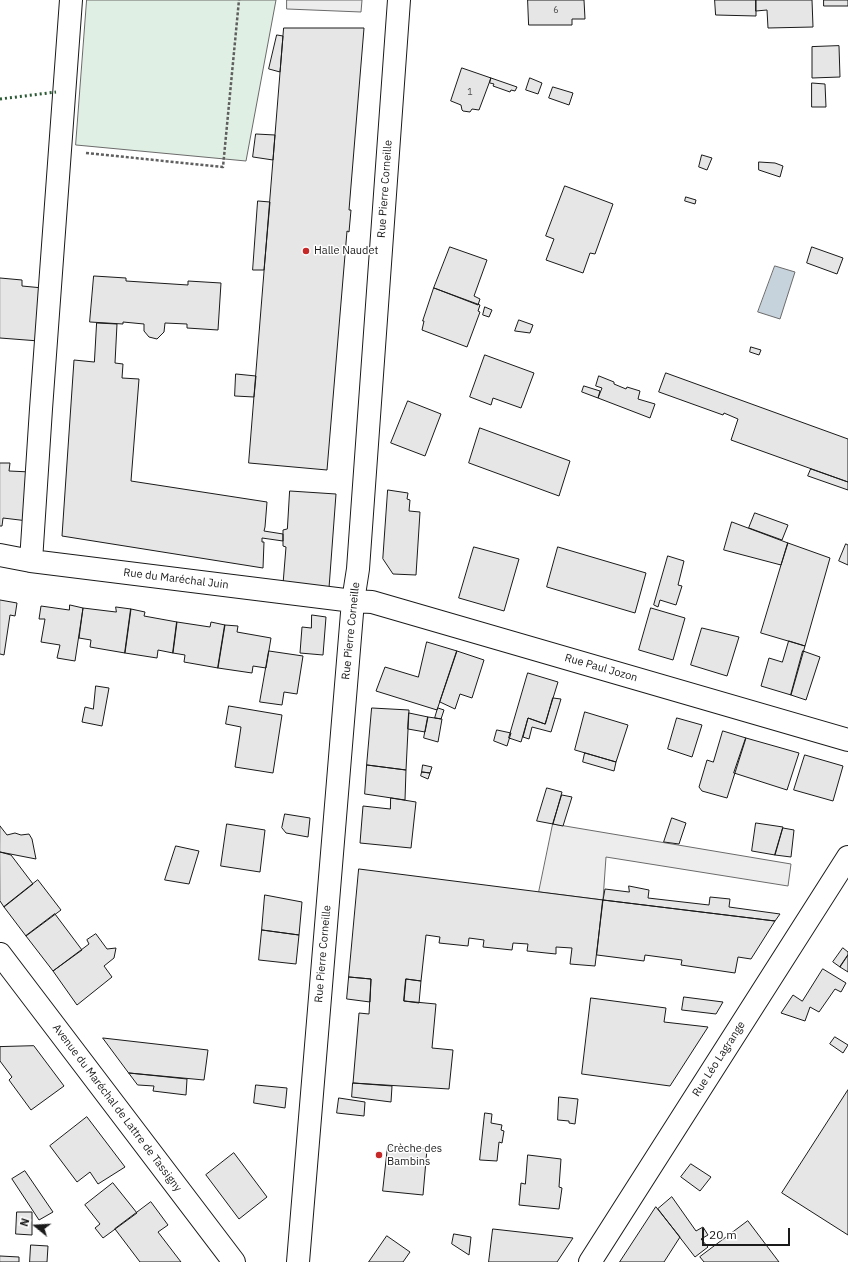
<!DOCTYPE html>
<meta charset="utf-8">
<style>
body{margin:0}
#map{position:relative;width:848px;height:1262px;overflow:hidden;background:#fff;font-family:"IBM Plex Sans",sans-serif}
canvas{display:block}
.north{position:absolute;left:16px;top:1206px;width:40px;height:40px;-webkit-text-stroke:3px #fff;paint-order:stroke;rotate:288deg;font-size:11px;font-weight:700;line-height:16px;text-align:center;color:#1a1a1a}
.north::after{content:'';display:block;margin:auto;width:14px;height:18px;background:#1a1a1a;clip-path:polygon(50% 0,100% 100%,50% 72%,0 100%)}
.scale{position:absolute;left:702px;top:1228px;width:88px;height:18px;box-sizing:border-box;border:2px solid #1a1a1a;border-top:0;padding-left:5px;font-size:12px;line-height:14px;white-space:nowrap;color:#1a1a1a;-webkit-text-stroke:3px #fff;paint-order:stroke}
</style>
<div id="map">
<canvas width="848" height="1262"></canvas>
<div class="north">N</div>
<div class="scale">20 m</div>
</div>
<script>
const g = document.querySelector('canvas').getContext('2d');
g.lineJoin = 'round';
function fillPath(path, color) { g.fillStyle = color; g.fill(path, 'evenodd'); }
function strokePath(path, color, width, dash) { g.strokeStyle = color; g.lineWidth = width; g.lineCap = dash ? 'butt' : 'round'; g.setLineDash(dash || []); g.stroke(path); }
function write(font, color, halo, rows, align = 'center') {
  g.font = font + ' "IBM Plex Sans",sans-serif'; g.lineWidth = 3; g.setLineDash([]); g.textBaseline = 'middle'; g.strokeStyle = halo; g.fillStyle = color; for (const [text, x, y, turn = 0] of rows) {
    g.save(); g.translate(x, y); g.rotate((+turn || 0) * Math.PI / 180); g.textAlign = isNaN(turn) ? turn : align; if (halo) g.strokeText(text, 0, 0); g.fillText(text, 0, 0); g.restore();
  }
}
const green = new Path2D(`
 M 87,0 L 276,0 L 246,161 L 76,145 Z`);
const parking = new Path2D(`
 M 287,0 L 362,0 L 361,12 L 287,9 Z
 M 553,824 L 791,864 L 788,886 L 606,857 L 603,900 L 539,892 Z`);
const water = new Path2D(`
 M 775,266 L 795,272 L 780,319 L 758,312 Z`);
const building = new Path2D(`
 M 528,0 L 584,0 L 585,19 L 572,19 L 572,25 L 529,25 Z
 M 715,0 L 756,0 L 756,16 L 716,15 Z
 M 756,0 L 812,0 L 813,27 L 768,28 L 767,10 L 756,11 Z
 M 824,0 L 848,0 L 848,6 L 824,6 Z
 M 284,28 L 364,28 L 349,210 L 351,210 L 349,232 L 347,231 L 327,470 L 249,463 Z
 M 277,35 L 283,36 L 280,72 L 269,69 Z
 M 839,46 L 840,77 L 812,78 L 812,47 Z
 M 462,68 L 491,78 L 479,110 L 472,109 L 470,112 L 463,111 L 462,110 L 461,105 L 451,101 Z
 M 491,78 L 517,87 L 515,91 L 511,90 L 510,92 L 493,86 L 494,84 L 490,83 Z
 M 530,78 L 542,83 L 538,94 L 526,90 Z
 M 812,83 L 825,84 L 826,107 L 812,107 Z
 M 553,87 L 573,93 L 569,105 L 549,98 Z
 M 256,134 L 275,135 L 273,160 L 253,157 Z
 M 702,155 L 712,158 L 707,170 L 699,167 Z
 M 759,162 L 775,163 L 783,166 L 780,177 L 759,170 Z
 M 565,186 L 613,204 L 595,254 L 590,253 L 583,273 L 546,260 L 554,239 L 546,236 Z
 M 686,197 L 696,200 L 695,204 L 685,201 Z
 M 258,201 L 270,202 L 264,270 L 253,270 Z
 M 450,247 L 487,260 L 474,296 L 480,299 L 478,305 L 434,288 Z
 M 812,247 L 843,258 L 837,274 L 807,263 Z
 M 94,276 L 126,278 L 126,281 L 188,285 L 188,281 L 221,283 L 218,330 L 187,328 L 187,324 L 165,323 L 164,332 L 157,339 L 149,337 L 144,331 L 144,324 L 123,322 L 123,324 L 90,322 Z
 M 0,278 L 22,280 L 22,286 L 43,288 L 39,341 L 0,338 Z
 M 434,288 L 480,305 L 478,311 L 480,312 L 467,347 L 422,330 L 424,321 L 423,321 Z
 M 485,307 L 492,310 L 489,317 L 483,315 Z
 M 519,320 L 533,325 L 530,333 L 515,331 Z
 M 97,323 L 117,324 L 115,363 L 123,364 L 122,378 L 139,379 L 131,481 L 267,502 L 265,527 L 264,531 L 283,534 L 283,541 L 262,538 L 262,542 L 264,542 L 263,568 L 62,536 L 74,360 L 94,362 Z
 M 751,347 L 761,350 L 759,355 L 750,352 Z
 M 485,355 L 534,373 L 521,408 L 493,398 L 491,405 L 470,397 Z
 M 666,373 L 848,439 L 848,482 L 731,440 L 738,419 L 724,413 L 723,415 L 659,392 Z
 M 236,374 L 256,376 L 254,397 L 235,396 Z
 M 599,376 L 614,382 L 614,384 L 626,389 L 627,387 L 640,391 L 638,399 L 655,404 L 650,418 L 598,398 L 602,388 L 596,386 Z
 M 584,386 L 600,391 L 598,398 L 582,392 Z
 M 408,401 L 441,414 L 425,456 L 391,443 Z
 M 480,428 L 570,461 L 559,496 L 469,463 Z
 M 0,463 L 10,463 L 9,471 L 31,472 L 28,521 L 3,518 L 2,526 L 0,526 Z
 M 811,469 L 848,482 L 848,490 L 808,476 Z
 M 388,490 L 408,493 L 407,499 L 410,500 L 409,511 L 420,512 L 416,575 L 393,574 L 383,559 Z
 M 290,491 L 336,494 L 329,588 L 283,584 L 286,547 L 283,546 L 283,530 L 287,529 Z
 M 755,513 L 788,525 L 782,540 L 749,528 Z
 M 732,522 L 788,543 L 781,565 L 724,550 Z
 M 788,543 L 830,558 L 805,646 L 761,633 Z
 M 846,544 L 848,545 L 848,565 L 839,561 Z
 M 474,547 L 519,559 L 504,611 L 459,598 Z
 M 558,547 L 646,573 L 635,613 L 547,587 Z
 M 668,556 L 684,561 L 678,585 L 682,586 L 676,605 L 660,600 L 658,607 L 654,605 Z
 M 0,600 L 17,603 L 15,616 L 10,615 L 4,655 L 0,654 Z
 M 70,605 L 83,608 L 75,661 L 57,658 L 60,645 L 41,642 L 45,619 L 39,619 L 41,606 L 69,610 Z
 M 116,607 L 131,609 L 125,653 L 90,647 L 91,640 L 79,638 L 83,608 L 116,612 Z
 M 651,608 L 685,618 L 673,660 L 639,650 Z
 M 131,609 L 145,612 L 144,616 L 177,622 L 173,653 L 158,650 L 157,658 L 125,653 Z
 M 312,615 L 326,617 L 323,655 L 300,653 L 302,627 L 311,628 Z
 M 177,622 L 210,627 L 211,622 L 225,625 L 218,668 L 184,662 L 185,655 L 173,653 Z
 M 225,625 L 238,626 L 237,632 L 271,638 L 266,668 L 253,666 L 252,673 L 218,668 Z
 M 702,628 L 739,637 L 727,676 L 691,665 Z
 M 789,641 L 805,646 L 791,695 L 761,686 L 769,658 L 782,662 Z
 M 427,642 L 457,651 L 437,710 L 376,691 L 385,667 L 418,677 Z
 M 269,651 L 303,656 L 297,694 L 284,692 L 282,705 L 260,702 Z
 M 457,651 L 484,660 L 472,698 L 460,694 L 455,709 L 440,702 Z
 M 803,651 L 820,657 L 806,700 L 791,695 Z
 M 528,673 L 558,682 L 545,724 L 528,718 L 521,742 L 509,738 Z
 M 96,686 L 109,688 L 102,726 L 82,722 L 85,707 L 93,709 Z
 M 553,698 L 561,699 L 551,732 L 532,727 L 529,739 L 523,737 L 528,718 L 545,724 Z
 M 229,706 L 282,715 L 273,773 L 235,767 L 241,727 L 226,724 Z
 M 372,708 L 409,710 L 406,770 L 367,765 Z
 M 438,708 L 444,710 L 441,719 L 435,718 Z
 M 585,712 L 628,725 L 616,762 L 575,750 Z
 M 409,713 L 428,717 L 425,732 L 408,729 Z
 M 428,717 L 442,719 L 438,742 L 424,738 Z
 M 677,718 L 702,725 L 692,757 L 668,749 Z
 M 497,730 L 511,733 L 507,746 L 494,741 Z
 M 723,731 L 746,738 L 727,798 L 702,791 L 699,787 L 707,760 L 713,762 Z
 M 746,738 L 799,753 L 787,790 L 734,773 Z
 M 585,753 L 616,762 L 614,771 L 583,762 Z
 M 805,755 L 843,766 L 833,801 L 794,790 Z
 M 367,765 L 406,770 L 405,800 L 365,794 Z
 M 423,765 L 432,767 L 430,773 L 422,772 Z
 M 422,772 L 430,773 L 428,779 L 421,776 Z
 M 547,788 L 562,792 L 553,824 L 537,821 Z
 M 562,795 L 572,797 L 563,826 L 553,824 Z
 M 391,798 L 416,802 L 411,848 L 360,843 L 363,806 L 390,809 Z
 M 285,814 L 310,818 L 308,837 L 286,833 L 282,828 Z
 M 672,818 L 686,823 L 679,844 L 664,842 Z
 M 756,823 L 783,827 L 775,855 L 752,851 Z
 M 227,824 L 265,830 L 260,872 L 221,866 Z
 M 0,826 L 7,835 L 15,833 L 21,835 L 29,834 L 32,839 L 36,859 L 0,852 Z
 M 783,828 L 794,830 L 791,857 L 775,855 Z
 M 176,846 L 199,851 L 189,884 L 165,880 Z
 M 0,852 L 11,855 L 33,884 L 4,907 L 0,901 Z
 M 359,869 L 603,900 L 595,966 L 570,964 L 572,948 L 556,947 L 556,954 L 527,951 L 528,944 L 513,943 L 512,950 L 483,947 L 484,940 L 469,938 L 468,946 L 439,943 L 440,937 L 426,935 L 421,981 L 406,979 L 404,1001 L 436,1004 L 432,1048 L 453,1050 L 449,1089 L 353,1083 L 359,1013 L 369,1014 L 371,979 L 349,977 Z
 M 38,880 L 61,910 L 26,936 L 4,907 Z
 M 629,886 L 649,890 L 648,898 L 709,905 L 710,897 L 730,899 L 729,907 L 780,914 L 775,921 L 603,900 L 605,889 L 629,892 Z
 M 265,895 L 302,902 L 299,935 L 262,930 Z
 M 603,900 L 775,921 L 751,959 L 738,957 L 735,973 L 681,965 L 682,960 L 645,955 L 644,961 L 597,955 Z
 M 55,914 L 82,950 L 53,971 L 26,936 Z
 M 262,930 L 299,935 L 296,964 L 259,960 Z
 M 96,934 L 107,949 L 116,948 L 114,958 L 104,966 L 112,977 L 77,1005 L 53,971 L 89,944 L 87,940 Z
 M 843,948 L 848,952 L 848,955 L 840,967 L 833,962 Z
 M 848,955 L 848,972 L 840,967 Z
 M 823,969 L 846,983 L 841,992 L 835,989 L 819,1012 L 810,1007 L 805,1021 L 781,1013 L 793,995 L 802,1001 Z
 M 349,977 L 371,979 L 370,1002 L 347,999 Z
 M 406,979 L 421,981 L 419,1003 L 404,1001 Z
 M 684,997 L 723,1002 L 716,1014 L 682,1010 Z
 M 591,998 L 666,1008 L 664,1022 L 708,1027 L 670,1086 L 582,1074 Z
 M 835,1037 L 848,1045 L 843,1053 L 830,1044 Z
 M 103,1038 L 208,1050 L 204,1080 L 129,1073 Z
 M 34,1046 L 64,1086 L 31,1110 L 9,1080 L 12,1077 L 0,1061 L 0,1047 Z
 M 129,1073 L 187,1079 L 186,1095 L 153,1091 L 154,1086 L 138,1085 Z
 M 353,1083 L 392,1086 L 391,1102 L 352,1097 Z
 M 256,1085 L 287,1088 L 285,1108 L 254,1103 Z
 M 848,1090 L 848,1235 L 782,1193 Z
 M 559,1097 L 578,1099 L 575,1124 L 569,1123 L 569,1121 L 558,1120 Z
 M 339,1098 L 365,1102 L 364,1116 L 337,1113 Z
 M 485,1113 L 492,1114 L 491,1123 L 502,1125 L 501,1130 L 504,1131 L 502,1143 L 499,1142 L 497,1161 L 480,1160 Z
 M 87,1117 L 125,1167 L 98,1184 L 90,1172 L 77,1182 L 50,1146 Z
 M 388,1146 L 427,1149 L 423,1195 L 383,1191 Z
 M 234,1153 L 267,1197 L 239,1219 L 206,1175 Z
 M 528,1155 L 561,1159 L 559,1187 L 562,1188 L 559,1209 L 519,1205 L 521,1183 L 525,1184 Z
 M 691,1164 L 711,1177 L 700,1191 L 681,1177 Z
 M 25,1171 L 53,1212 L 39,1220 L 12,1179 Z
 M 113,1183 L 137,1213 L 103,1238 L 95,1228 L 100,1224 L 85,1205 Z
 M 672,1197 L 696,1231 L 703,1227 L 708,1235 L 701,1239 L 708,1247 L 695,1257 L 658,1209 Z
 M 151,1202 L 168,1225 L 158,1232 L 181,1262 L 140,1262 L 115,1229 Z
 M 656,1207 L 680,1237 L 664,1262 L 620,1262 Z
 M 17,1212 L 32,1212 L 32,1235 L 16,1234 Z
 M 748,1221 L 779,1262 L 704,1262 L 700,1257 Z
 M 493,1229 L 573,1238 L 557,1262 L 489,1262 Z
 M 454,1234 L 471,1237 L 469,1255 L 452,1244 Z
 M 387,1236 L 410,1252 L 403,1262 L 369,1262 Z
 M 31,1245 L 48,1246 L 47,1262 L 30,1262 Z
 M 0,1256 L 19,1257 L 19,1262 L 0,1262 Z`);
const path = new Path2D(`
 M 86,153 L 223,167 L 239,0`);
const minor = new Path2D(`
 M 0,555 L 31,561 L 353,601 L 372,602 L 848,740
 M 31,561 L 41,409 L 71,0
 M 0,954 L 234,1262
 M 298,1262 L 353,601 L 358,569 L 399,0`);
const major = new Path2D(`
 M 590,1262 L 848,857`);
const hedge = new Path2D(`
 M 0,99 L 56,92`);
const markers = [
 [306,251,4,"#c62828"],
 [379,1155,4,"#c62828"]
];
const numberNames = [
 ["6",556,10],
 ["1",470,92]
];
const streetNames = [
 ["Rue Pierre Corneille",385,189,-86],
 ["Rue du Maréchal Juin",176,579,7],
 ["Rue Pierre Corneille",351,631,-84],
 ["Rue Paul Jozon",601,668,16],
 ["Rue Pierre Corneille",323,954,-85],
 ["Rue Léo Lagrange",719,1059,-57],
 ["Avenue du Maréchal de Lattre de Tassigny",117,1108,53]
];
const poiNames = [
 ["Halle Naudet",314,251],
 ["Crèche des",387,1149],
 ["Bambins",387,1162]
];
fillPath(green, '#e0efe3');
strokePath(green, '#6a6a6a', 1);
fillPath(parking, '#ededed');
strokePath(parking, '#6a6a6a', 1);
fillPath(water, '#c6d2dc');
strokePath(water, '#6a6a6a', 1);
fillPath(building, '#e6e6e6');
strokePath(building, '#1a1a1a', 1);
strokePath(minor, '#1a1a1a', 24);
strokePath(major, '#1a1a1a', 24);
strokePath(path, '#5f5f5f', 2.5, [3, 2]);
strokePath(minor, '#fff', 22);
strokePath(major, '#fff', 22);
strokePath(hedge, '#2b5a34', 3, [2, 3]);
for (const [x, y, r, color] of markers) { const dot = new Path2D(); dot.arc(x, y, r, 0, 2 * Math.PI); g.fillStyle = color; g.fill(dot); strokePath(dot, '#fff', 1.5); }
write('9px', '#4d4d4d', null, numberNames);
write('11px', '#1a1a1a', '#fff', streetNames);
write('11px', '#1a1a1a', '#fff', poiNames, 'left');
</script>
